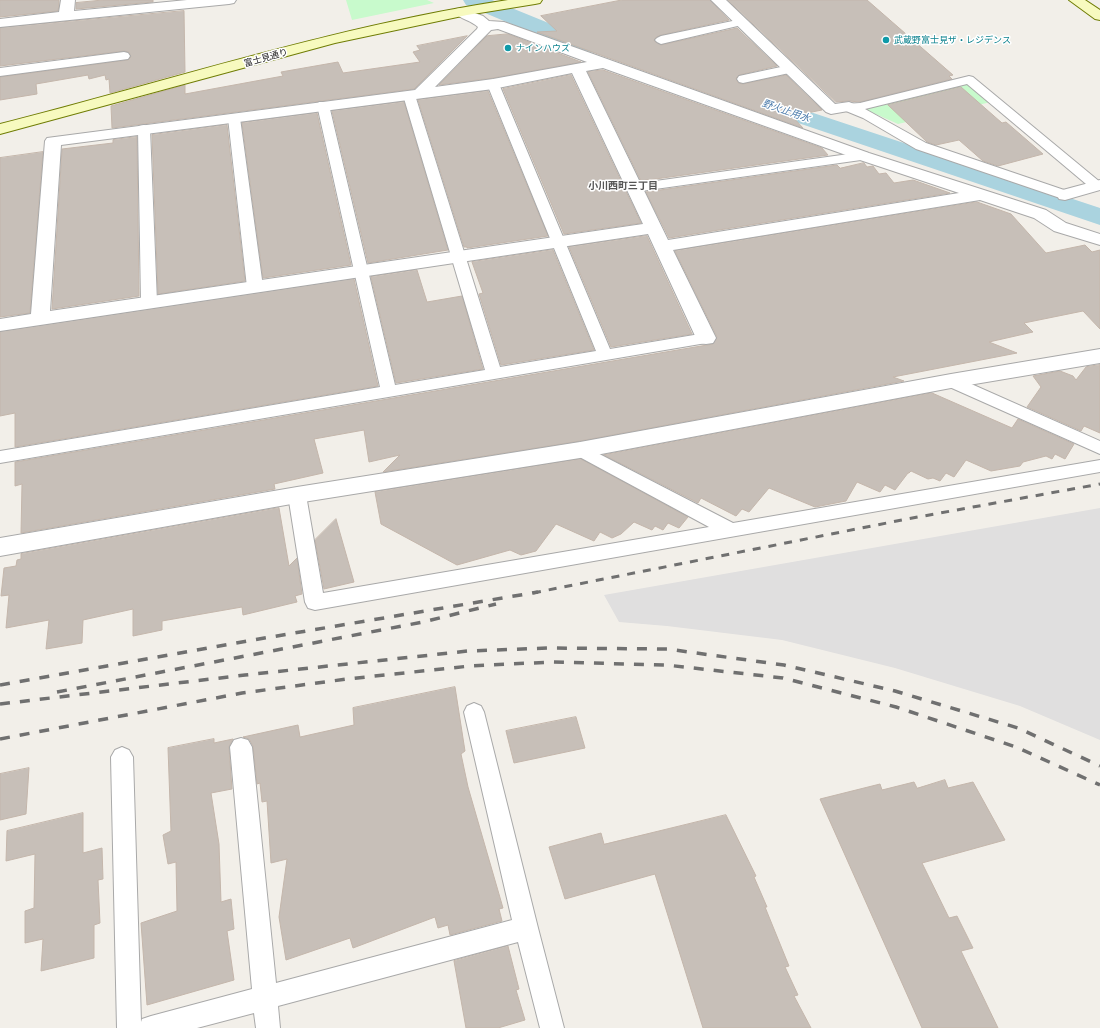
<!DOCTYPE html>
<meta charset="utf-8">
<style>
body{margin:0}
canvas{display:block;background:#f2efe9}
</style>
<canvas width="1100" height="1028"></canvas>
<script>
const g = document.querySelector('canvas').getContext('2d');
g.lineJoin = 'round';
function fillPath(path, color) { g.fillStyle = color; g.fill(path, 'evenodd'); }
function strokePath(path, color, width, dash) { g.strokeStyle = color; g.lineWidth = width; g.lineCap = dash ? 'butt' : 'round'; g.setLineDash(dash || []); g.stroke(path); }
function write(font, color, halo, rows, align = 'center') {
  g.font = font + ' Inter,"Noto Sans JP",sans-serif'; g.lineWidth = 3; g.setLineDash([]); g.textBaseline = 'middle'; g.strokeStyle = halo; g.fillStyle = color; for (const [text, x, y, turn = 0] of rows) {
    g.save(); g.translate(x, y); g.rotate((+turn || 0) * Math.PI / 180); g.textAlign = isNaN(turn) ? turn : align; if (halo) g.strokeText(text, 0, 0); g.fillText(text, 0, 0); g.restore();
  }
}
const residential = new Path2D(`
 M 1100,508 L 1100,740 L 1020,706 L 895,668 L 782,640 L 667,626 L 619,622 L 604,595 Z`);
const park = new Path2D(`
 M 346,0 L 427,0 L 434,3 L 352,20 Z
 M 969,80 L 995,101 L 898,124 L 860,107 Z`);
const canal = new Path2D(`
 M 463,0 L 492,0 L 551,24 L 603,41 L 606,46 L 603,51 L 595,53 L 587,51 L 535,34 L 466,5 Z
 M 753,93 L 1100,208 L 1100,225 L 745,105 L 741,100 L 745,95 Z`);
const building = new Path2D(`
 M 0,0 L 59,0 L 59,5 L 58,11 L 0,17 Z
 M 103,0 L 153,0 L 153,2 L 76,9 L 76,3 Z
 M 622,0 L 710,0 L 729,20 L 661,35 L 656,37 L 654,41 L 661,45 L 737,28 L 777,66 L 739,75 L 736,78 L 738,83 L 743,84 L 786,75 L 822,110 L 792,116 L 803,128 L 537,32 L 557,31 L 541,16 Z
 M 728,0 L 867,0 L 953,75 L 949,76 L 952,79 L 860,102 L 849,101 L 836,102 Z
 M 184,11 L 185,72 L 110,93 L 109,79 L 106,80 L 105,75 L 89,79 L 88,75 L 36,84 L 37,94 L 0,100 L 0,77 L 128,60 L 131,57 L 129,52 L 124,51 L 0,66 L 0,28 Z
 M 508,34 L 581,62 L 493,78 L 439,85 L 487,36 Z
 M 467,36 L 414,89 L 112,128 L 111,106 L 185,85 L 185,94 L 283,76 L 281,72 L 338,62 L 343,73 L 420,62 L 413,52 L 420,50 L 417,46 Z
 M 603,70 L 822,148 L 828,155 L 641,181 L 588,72 Z
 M 571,75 L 641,223 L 564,234 L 503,89 Z
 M 961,87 L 1002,123 L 1006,122 L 1043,154 L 998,166 L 983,161 L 959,140 L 936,145 L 927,142 L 888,105 Z
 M 488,91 L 548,236 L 467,248 L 467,247 L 464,247 L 418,100 Z
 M 404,102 L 448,250 L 368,263 L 332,111 Z
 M 317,113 L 351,265 L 263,278 L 242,123 Z
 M 227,125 L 245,281 L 158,294 L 152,135 Z
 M 137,137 L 139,296 L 52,309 L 62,149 L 113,143 L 113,140 Z
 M 43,152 L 30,313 L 0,317 L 0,158 Z
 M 864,163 L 867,167 L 873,166 L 879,174 L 886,173 L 894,183 L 913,180 L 950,193 L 669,238 L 646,192 L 837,165 L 840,168 Z
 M 977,202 L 1011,214 L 1046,253 L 1085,245 L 1092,252 L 1100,250 L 1100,329 L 1083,311 L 1024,323 L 1033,332 L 989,342 L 1017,353 L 893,377 L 904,381 L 580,441 L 383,472 L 400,455 L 369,462 L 364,430 L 314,439 L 323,473 L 274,484 L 275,489 L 21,533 L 22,484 L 15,486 L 15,462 L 713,344 L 717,337 L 675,251 Z
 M 647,236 L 692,334 L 611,347 L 569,247 Z
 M 553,250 L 594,350 L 501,365 L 479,294 L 483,293 L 472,262 Z
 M 417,270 L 427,302 L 462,296 L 483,369 L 396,383 L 371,277 Z
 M 354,279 L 378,386 L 15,447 L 15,413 L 0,416 L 0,332 Z
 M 1100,365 L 1100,433 L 1084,426 L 1081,431 L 1027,407 L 1041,387 L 1033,376 L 1060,371 L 1073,376 L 1076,380 L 1086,367 Z
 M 932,393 L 1012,428 L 1018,419 L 1074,444 L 1065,459 L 1055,454 L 1052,459 L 1046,456 L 1023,462 L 1020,466 L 991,471 L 966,460 L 954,477 L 946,473 L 940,481 L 933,478 L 928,479 L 911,471 L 909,473 L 908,473 L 895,490 L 885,485 L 880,492 L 857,482 L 846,501 L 815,507 L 769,488 L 749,512 L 742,509 L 736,516 L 701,498 L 698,503 L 604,455 Z
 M 581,459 L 688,517 L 679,528 L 668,523 L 663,530 L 655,526 L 652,530 L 634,522 L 621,534 L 612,538 L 600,532 L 594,541 L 556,524 L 536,551 L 521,555 L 510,550 L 457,565 L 381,524 L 375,492 Z
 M 279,508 L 289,566 L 297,558 L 302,594 L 295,596 L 297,602 L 243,615 L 242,607 L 162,621 L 162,630 L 133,636 L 133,609 L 83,620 L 82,643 L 46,649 L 49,620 L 6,628 L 9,595 L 1,596 L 4,568 L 16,566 L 17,560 L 21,559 L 21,554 Z
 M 336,519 L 354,582 L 324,589 L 315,540 Z
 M 455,687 L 465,751 L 461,754 L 468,787 L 503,908 L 499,909 L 502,921 L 450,935 L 448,925 L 438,928 L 435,917 L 353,948 L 350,938 L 286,960 L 279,917 L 287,859 L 271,863 L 267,801 L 262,802 L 260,783 L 257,784 L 253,746 L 249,739 L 243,737 L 298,725 L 300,737 L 354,725 L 353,708 Z
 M 576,717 L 585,748 L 514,763 L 506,731 Z
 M 214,739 L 214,743 L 233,739 L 229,747 L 232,789 L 211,793 L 219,844 L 221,902 L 231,899 L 234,929 L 227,931 L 234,980 L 147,1005 L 141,923 L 177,911 L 176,862 L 168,864 L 163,835 L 171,831 L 168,748 Z
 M 29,768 L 26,814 L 0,820 L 0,774 Z
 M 945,780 L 948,788 L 973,782 L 1005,840 L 922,863 L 949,918 L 957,916 L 973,948 L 961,951 L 998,1028 L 922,1028 L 820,799 L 880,784 L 882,790 L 914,782 L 917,788 Z
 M 83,813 L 83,853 L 102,848 L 103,879 L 98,880 L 100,923 L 94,925 L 94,958 L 41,971 L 43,939 L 25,943 L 25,911 L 34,908 L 35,854 L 6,861 L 7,831 Z
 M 726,815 L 756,876 L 754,877 L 767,907 L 765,907 L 789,966 L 785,967 L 798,995 L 794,996 L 811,1028 L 703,1028 L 655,874 L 565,899 L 549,847 L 601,833 L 604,844 Z
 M 508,946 L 519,989 L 516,990 L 525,1020 L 498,1028 L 466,1028 L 454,961 Z`);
const lane = new Path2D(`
 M 742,19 L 746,20 L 748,22 L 746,24 L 661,44 L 657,42 L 655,40 L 657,38 L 661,36 Z
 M 124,52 L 128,53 L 130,56 L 128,59 L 0,76 L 0,68 Z
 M 790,65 L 794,66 L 796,69 L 794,72 L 743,83 L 739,82 L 737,79 L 739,76 Z
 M 969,76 L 973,77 L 1100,182 L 1100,189 L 1092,189 L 967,84 L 865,109 L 926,143 L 1070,192 L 1072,195 L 1070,198 L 1065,199 L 1060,198 L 916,149 L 863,118 L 846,111 L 843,107 L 845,104 L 860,103 Z
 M 493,80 L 497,81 L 499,84 L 610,349 L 706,333 L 712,334 L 714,338 L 712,342 L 0,463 L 0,451 L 380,387 L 317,105 L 319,102 L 327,102 L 329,105 L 395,385 L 485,370 L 403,95 L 405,92 L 413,92 L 415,95 L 500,367 L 596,351 L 487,84 L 489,81 Z
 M 234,114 L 239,115 L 240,118 L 263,287 L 260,290 L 255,292 L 250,290 L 247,287 L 228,118 L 229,115 Z
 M 144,125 L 149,126 L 150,129 L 157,302 L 154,305 L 149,307 L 144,305 L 141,302 L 138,129 L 139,126 Z
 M 863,152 L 868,153 L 870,156 L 868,159 L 634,192 L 629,191 L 627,188 L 629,185 L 634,184 Z
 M 951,375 L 1100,441 L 1100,454 L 945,385 L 943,381 L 945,377 Z
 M 580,444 L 733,523 L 1100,460 L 1100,472 L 315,610 L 308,608 L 305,602 L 288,495 L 291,490 L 297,488 L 303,490 L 306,495 L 323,593 L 709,527 L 574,454 L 571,450 L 574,446 Z
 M 474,703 L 481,706 L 484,712 L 538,928 L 564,1028 L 540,1028 L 518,942 L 278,1006 L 280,1028 L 256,1028 L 254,1013 L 197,1028 L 117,1028 L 111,757 L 115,750 L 122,747 L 129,750 L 133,757 L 141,1022 L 142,1019 L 151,1016 L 252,989 L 230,747 L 234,740 L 241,738 L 248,740 L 252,747 L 276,983 L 512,920 L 464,712 L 467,706 Z`);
const street = new Path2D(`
 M 61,0 L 75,0 L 74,11 L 187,0 L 236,0 L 234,3 L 229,4 L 0,27 L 0,19 L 59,12 Z
 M 711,0 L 726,0 L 835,104 L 849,102 L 854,104 L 857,107 L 854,110 L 831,114 L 826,112 Z
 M 461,8 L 483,16 L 489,21 L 504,22 L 869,153 L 1046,210 L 1066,223 L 1100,234 L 1100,245 L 1054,231 L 1034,218 L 980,200 L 673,250 L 716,338 L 713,343 L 706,344 L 699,343 L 696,338 L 648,234 L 0,331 L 0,319 L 31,314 L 45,141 L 47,138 L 415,90 L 477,29 L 478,27 C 471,20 459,19 454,12 L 456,9 ZM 498,29 L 587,62 L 493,79 L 435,87 L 491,30 ZM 603,68 L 857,159 L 959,193 L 668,240 L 586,71 ZM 572,73 L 643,224 L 50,311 L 61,145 L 493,89 Z
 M 1100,180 L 1100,190 L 1065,200 L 1059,199 L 1057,195 L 1059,191 Z
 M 1100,349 L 1100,363 L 951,388 L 580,458 L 297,503 L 0,556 L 0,538 L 297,487 L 580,442 L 951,374 Z`);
const secondary = new Path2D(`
 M 508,0 L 542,0 L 540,3 L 535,4 L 467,15 L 335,43 L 0,134 L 0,124 C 169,81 335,26 508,0 Z
 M 1069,0 L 1085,0 L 1100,10 L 1100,20 L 1095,19 Z`);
const railFar1 = new Path2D(`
 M 533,593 L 907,519 L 1100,484`);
const rail = new Path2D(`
 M 0,685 L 247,641 L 538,592
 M 57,692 L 423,622 L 496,604
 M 0,704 L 245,675 L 468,651 L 550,648 L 667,649 L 784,665 L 895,691 L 1018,728 L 1100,766
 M 0,739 L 242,693 L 347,679 L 470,666 L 552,662 L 666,665 L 783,678 L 896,707 L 1016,747 L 1100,785`);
const markers = [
 [886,40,4,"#0f9aa8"],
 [508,48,4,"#0f9aa8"]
];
const farCulturenames = [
 ["武蔵野富士見ザ・レジデンス",894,40],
 ["ナインハウズ",516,48]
];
const farStreetnames = [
 ["富士見通り",266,58,-16]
];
const farWaternames = [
 ["野火止用水",786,111,19]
];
const farNeighbourhoodnames = [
 ["小川西町三丁目",623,186]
];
fillPath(residential, '#e0dfdf');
fillPath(park, '#c8facc');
fillPath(canal, '#aad3df');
fillPath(building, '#c7bfb8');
strokePath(building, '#c4b6ab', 1);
strokePath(lane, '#a9a9a9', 2);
strokePath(street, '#a9a9a9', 2);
strokePath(secondary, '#707d05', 2);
fillPath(lane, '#fff');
fillPath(street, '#fff');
fillPath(secondary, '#f7fabf');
strokePath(railFar1, '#707070', 3, [8, 8]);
strokePath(rail, '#707070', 3.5, [10, 10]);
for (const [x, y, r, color] of markers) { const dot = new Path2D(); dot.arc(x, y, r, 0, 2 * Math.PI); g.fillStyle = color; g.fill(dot); strokePath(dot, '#fff', 1.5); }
write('9px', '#0d838f', '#fff', farCulturenames, 'left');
write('9px', '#222', '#fff', farStreetnames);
write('italic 10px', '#4a7aab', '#fff', farWaternames);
write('bold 10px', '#555', '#fff', farNeighbourhoodnames);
</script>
